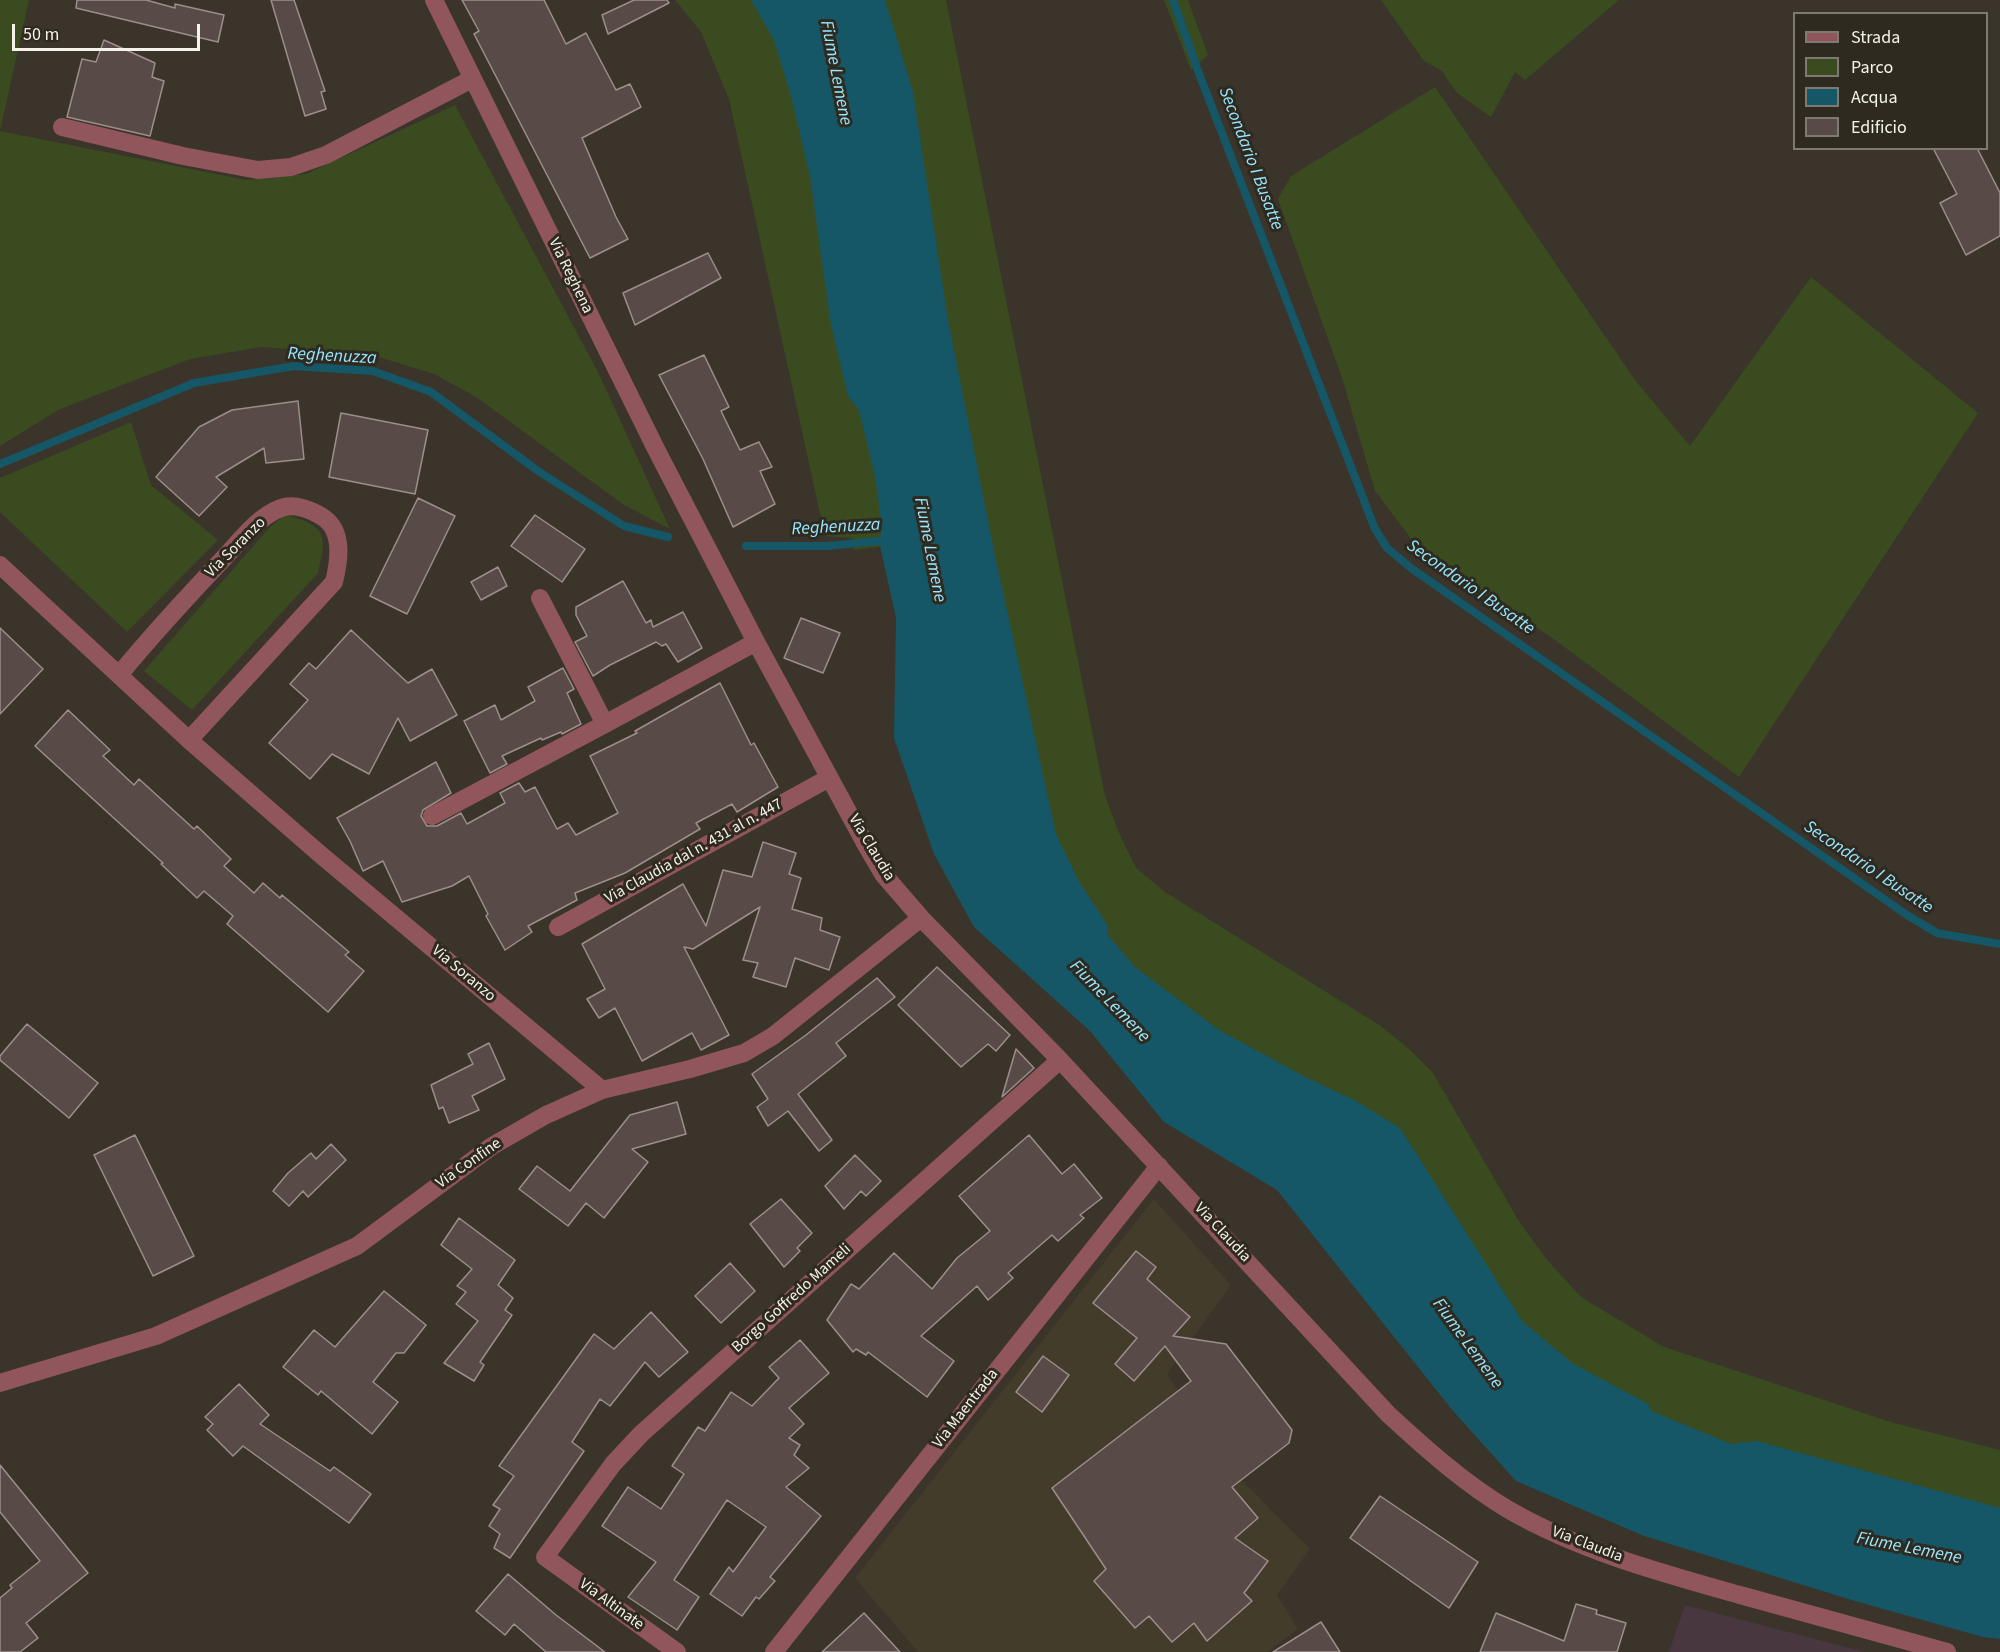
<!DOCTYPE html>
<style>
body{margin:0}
#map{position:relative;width:2000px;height:1652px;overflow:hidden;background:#3a342a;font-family:"Source Sans 3",sans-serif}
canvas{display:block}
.legend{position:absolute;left:1793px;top:12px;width:195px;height:138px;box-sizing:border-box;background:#2f2a20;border:2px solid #7e7a71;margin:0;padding:8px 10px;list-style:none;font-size:18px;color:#f5f1eb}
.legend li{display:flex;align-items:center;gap:12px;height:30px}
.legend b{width:30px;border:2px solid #7e7a71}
.scale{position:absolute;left:12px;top:24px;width:188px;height:27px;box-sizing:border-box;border:3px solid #f5f1eb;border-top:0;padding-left:8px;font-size:18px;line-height:21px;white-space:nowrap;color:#f5f1eb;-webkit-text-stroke:4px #2f2a20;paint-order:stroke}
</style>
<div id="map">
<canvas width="2000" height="1652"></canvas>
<ul class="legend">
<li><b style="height:8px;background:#90565c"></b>Strada</li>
<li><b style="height:16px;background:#3a4b20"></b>Parco</li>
<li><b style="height:16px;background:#155766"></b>Acqua</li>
<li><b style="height:16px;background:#574a47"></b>Edificio</li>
</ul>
<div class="scale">50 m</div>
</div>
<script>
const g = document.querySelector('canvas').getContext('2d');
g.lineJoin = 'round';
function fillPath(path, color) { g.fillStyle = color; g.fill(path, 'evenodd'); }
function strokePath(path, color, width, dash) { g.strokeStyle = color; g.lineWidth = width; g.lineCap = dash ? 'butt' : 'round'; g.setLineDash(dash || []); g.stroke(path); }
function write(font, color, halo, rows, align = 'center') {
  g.font = font + ' "Source Sans 3",sans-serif'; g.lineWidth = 6; g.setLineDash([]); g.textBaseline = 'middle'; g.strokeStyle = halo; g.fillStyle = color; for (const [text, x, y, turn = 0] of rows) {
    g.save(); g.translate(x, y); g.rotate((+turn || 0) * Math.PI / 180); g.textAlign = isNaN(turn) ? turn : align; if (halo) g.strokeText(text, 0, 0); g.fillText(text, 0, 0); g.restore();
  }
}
const commercial = new Path2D(`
 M 1685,1605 L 1865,1652 L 1669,1652 Z`);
const industrial = new Path2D(`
 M 1154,1199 L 1231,1285 L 1167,1374 L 1228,1466 L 1310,1549 L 1277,1595 L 1298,1629 L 1267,1652 L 918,1652 L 855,1578 Z`);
const green = new Path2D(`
 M 0,0 L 29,0 L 0,131 L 246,180 L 306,174 L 455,105 L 598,372 L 670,529 L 624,505 L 476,397 L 434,374 L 372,355 L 261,347 L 190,359 L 60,409 L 0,446 Z
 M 675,0 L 946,0 L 1105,796 L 1119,833 L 1136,868 L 1165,892 L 1381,1026 L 1409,1049 L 1433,1073 L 1520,1223 L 1548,1261 L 1581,1297 L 1664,1347 L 1894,1423 L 2000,1450 L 2000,1571 L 1719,1514 L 1296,1148 L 1132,1064 L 911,543 L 854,550 L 852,538 L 825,536 L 729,99 L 701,32 Z
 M 1164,0 L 1188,0 L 1208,55 L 1191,70 Z
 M 1381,0 L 1619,0 L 1525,80 L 1515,72 L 1491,117 L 1457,93 L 1442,71 L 1424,61 Z
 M 1435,87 L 1635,380 L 1690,446 L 1811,277 L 1978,413 L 1739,777 L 1551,637 L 1426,558 L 1375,491 L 1342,378 L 1278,199 L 1291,176 Z
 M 131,422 L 151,485 L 218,540 L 127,632 L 0,512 L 0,478 Z
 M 285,515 C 326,525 328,535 318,573 L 192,710 L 144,671 L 269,528 Z`);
const water = new Path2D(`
 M 751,0 L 885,0 L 913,92 L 948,320 L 995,556 L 1056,834 L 1078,880 L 1108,926 L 1107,934 L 1135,967 L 1219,1030 L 1307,1078 L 1354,1100 L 1400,1128 L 1522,1321 L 1572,1363 L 1648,1404 L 1651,1411 L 1731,1444 L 1757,1441 L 2000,1508 L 2000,1639 L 1983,1637 L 1855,1601 L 1644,1536 L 1516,1481 L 1453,1411 L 1277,1190 L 1164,1122 L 1090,1031 L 974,927 L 934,854 L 894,738 L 896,618 L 879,541 L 882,528 L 875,476 L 859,410 L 848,396 L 831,325 L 810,176 L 792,100 L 774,40 Z`);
const stream = new Path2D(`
 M 1173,0 L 1198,71 L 1375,529 L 1387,548 L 1411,568 L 1907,915 L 1937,933 L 2000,944
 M 0,464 L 194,383 L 294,366 L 373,371 L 431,392 L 538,471 L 624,526 L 668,537
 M 746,546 L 827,546 L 888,540`);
const building = new Path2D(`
 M 77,0 L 146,0 L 175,8 L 175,4 L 224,15 L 218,42 L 76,8 Z
 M 271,0 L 294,0 L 325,91 L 321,92 L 326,109 L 305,116 Z
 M 462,0 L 544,0 L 566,44 L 586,33 L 616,90 L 630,84 L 641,107 L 582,138 L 616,217 L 628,239 L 590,258 L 474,34 L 479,31 Z
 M 634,0 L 667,0 L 669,3 L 608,34 L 602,15 Z
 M 104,40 L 155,63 L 152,77 L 164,81 L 150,136 L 67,117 L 82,59 L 96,62 Z
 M 1933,148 L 1977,148 L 2000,193 L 2000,236 L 1966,255 L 1940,203 L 1957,194 Z
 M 708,253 L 721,278 L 635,325 L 623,293 Z
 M 704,355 L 729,407 L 721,411 L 740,450 L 759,442 L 772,467 L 760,471 L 775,504 L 733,527 L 703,459 L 659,375 Z
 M 298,401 L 304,459 L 266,463 L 264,448 L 216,477 L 227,487 L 199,516 L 156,477 L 199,427 L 232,410 Z
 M 341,413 L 428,430 L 415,494 L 329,477 Z
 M 418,498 L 455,516 L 407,614 L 370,596 Z
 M 535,515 L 585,549 L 562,582 L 511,546 Z
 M 498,567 L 507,586 L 481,600 L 471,582 Z
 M 623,581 L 646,623 L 651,620 L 653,627 L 683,612 L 702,648 L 678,662 L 666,644 L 662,646 L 656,642 L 610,665 L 593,676 L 575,642 L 587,636 L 576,615 L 576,607 Z
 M 801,618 L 840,633 L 823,673 L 784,658 Z
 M 0,628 L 43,669 L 0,714 Z
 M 351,630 L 408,683 L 432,669 L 457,715 L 410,741 L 398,718 L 369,774 L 332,754 L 310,779 L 269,743 L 308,700 L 290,684 L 309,663 L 316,669 Z
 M 563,668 L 574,689 L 567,693 L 581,724 L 562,734 L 561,732 L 542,740 L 541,738 L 502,756 L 507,764 L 490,773 L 464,721 L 495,705 L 501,720 L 535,701 L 528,687 Z
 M 720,683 L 751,745 L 754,743 L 778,787 L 737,812 L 732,804 L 696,823 L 700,829 L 625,873 L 575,893 L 577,900 L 528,926 L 532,932 L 505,950 L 486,916 L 488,914 L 469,876 L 452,886 L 402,902 L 383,861 L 363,871 L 350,841 L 337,818 L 436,762 L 451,793 L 423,810 L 421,816 L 427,826 L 437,826 L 461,813 L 467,824 L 505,803 L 500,793 L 519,783 L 525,792 L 535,787 L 557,829 L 568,823 L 576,835 L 618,813 L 590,756 L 637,733 L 635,731 Z
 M 68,710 L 110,750 L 103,756 L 134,785 L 139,779 L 194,829 L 197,826 L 231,859 L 224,866 L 254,893 L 263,883 L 280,898 L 282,895 L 349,952 L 345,955 L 364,971 L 328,1012 L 227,924 L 233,916 L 204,891 L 197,898 L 161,864 L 163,863 L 35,746 Z
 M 763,842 L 796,853 L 789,874 L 801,878 L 792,909 L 822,918 L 820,930 L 840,937 L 829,970 L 795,958 L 786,987 L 753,977 L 758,963 L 743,960 L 760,907 L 693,949 L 684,947 L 729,1035 L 701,1050 L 692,1033 L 642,1061 L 615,1008 L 599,1018 L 587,999 L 605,989 L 582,944 L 683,884 L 706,926 L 723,870 L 752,877 Z
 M 937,967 L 1010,1035 L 996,1051 L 988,1044 L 961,1067 L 898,1005 Z
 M 877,978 L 895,997 L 836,1043 L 846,1056 L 798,1094 L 832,1140 L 819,1151 L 788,1111 L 768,1126 L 757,1107 L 768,1099 L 752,1074 L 806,1035 Z
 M 27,1024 L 98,1083 L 69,1118 L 0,1060 L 0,1056 Z
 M 489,1043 L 505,1079 L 472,1096 L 479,1110 L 449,1123 L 443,1107 L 439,1109 L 431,1085 L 473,1064 L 468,1054 Z
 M 1016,1049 L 1034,1068 L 1002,1097 Z
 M 677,1102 L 686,1134 L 632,1149 L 648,1162 L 604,1218 L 586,1203 L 568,1226 L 519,1189 L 537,1166 L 570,1191 L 630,1115 Z
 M 135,1135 L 194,1256 L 153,1276 L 94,1155 Z
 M 1029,1135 L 1062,1174 L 1074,1164 L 1102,1198 L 1080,1215 L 1084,1218 L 1058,1241 L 1052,1235 L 1008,1273 L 1013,1278 L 988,1300 L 977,1286 L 921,1336 L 954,1361 L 927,1397 L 868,1352 L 866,1355 L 856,1349 L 853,1352 L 827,1320 L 851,1284 L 859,1289 L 894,1253 L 932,1289 L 957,1258 L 990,1231 L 959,1196 Z
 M 331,1144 L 346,1160 L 308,1197 L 303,1191 L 289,1206 L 273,1191 L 288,1173 L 311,1153 L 316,1159 Z
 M 855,1155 L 881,1181 L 866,1196 L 861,1191 L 844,1209 L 825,1186 Z
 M 781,1199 L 812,1233 L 797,1248 L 800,1251 L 784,1267 L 750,1224 Z
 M 459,1218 L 515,1260 L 498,1285 L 513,1298 L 505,1310 L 512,1315 L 480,1362 L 484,1365 L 474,1381 L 444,1363 L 478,1321 L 456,1304 L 466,1292 L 457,1286 L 472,1269 L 441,1245 Z
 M 1136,1251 L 1156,1267 L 1147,1279 L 1190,1317 L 1173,1336 L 1226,1344 L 1292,1430 L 1289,1443 L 1232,1487 L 1258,1518 L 1235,1538 L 1268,1561 L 1244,1593 L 1252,1601 L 1207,1641 L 1194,1623 L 1172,1642 L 1149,1616 L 1135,1628 L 1094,1581 L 1106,1569 L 1052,1488 L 1191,1381 L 1165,1346 L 1134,1381 L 1115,1364 L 1137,1338 L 1093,1303 Z
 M 730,1263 L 755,1291 L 721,1323 L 695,1296 Z
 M 384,1291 L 426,1325 L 404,1353 L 396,1353 L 373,1382 L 398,1402 L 372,1434 L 321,1391 L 318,1395 L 283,1367 L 314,1330 L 335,1347 Z
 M 651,1312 L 688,1352 L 659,1377 L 645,1362 L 610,1406 L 600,1399 L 572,1442 L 584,1451 L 510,1558 L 494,1548 L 500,1534 L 489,1526 L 500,1509 L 493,1505 L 514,1476 L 499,1466 L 594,1334 L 614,1349 Z
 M 800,1340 L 829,1373 L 789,1408 L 804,1424 L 789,1438 L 800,1445 L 794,1455 L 809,1468 L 786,1487 L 821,1516 L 770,1577 L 775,1581 L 759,1599 L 756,1597 L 742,1616 L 710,1594 L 729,1567 L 733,1572 L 766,1527 L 727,1500 L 674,1580 L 699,1597 L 677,1630 L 628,1597 L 656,1562 L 602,1526 L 628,1487 L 661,1509 L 684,1474 L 672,1466 L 698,1427 L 705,1431 L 731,1392 L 752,1406 L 779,1378 L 769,1367 Z
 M 1043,1356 L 1069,1375 L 1042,1412 L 1016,1392 Z
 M 239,1384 L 269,1415 L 260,1424 L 330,1471 L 334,1467 L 371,1494 L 349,1523 L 243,1446 L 233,1456 L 207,1430 L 213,1424 L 205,1417 Z
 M 0,1465 L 88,1573 L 26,1623 L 38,1638 L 20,1652 L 0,1652 L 0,1598 L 12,1588 L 10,1585 L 40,1561 L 0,1512 Z
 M 1380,1496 L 1478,1562 L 1449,1608 L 1350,1538 Z
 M 508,1574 L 556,1615 L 605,1652 L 546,1652 L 514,1624 L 505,1635 L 476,1611 Z
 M 1576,1604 L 1597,1610 L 1596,1614 L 1626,1623 L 1617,1652 L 1480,1652 L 1496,1613 L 1564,1641 Z
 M 864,1613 L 900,1652 L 822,1652 Z
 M 1321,1622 L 1340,1652 L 1273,1652 Z`);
const minor = new Path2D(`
 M 434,0 L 657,451 L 756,642 L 866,845 L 883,874 L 921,918 L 1060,1060 L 1388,1414 C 1426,1449 1465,1484 1509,1510 C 1580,1551 1662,1573 1740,1595 C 1809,1614 1878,1633 1947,1652
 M 62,127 L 183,156 L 258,170 L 291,167 L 326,155 L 472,79
 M 0,565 L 189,740 L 321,855 L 602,1090
 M 540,598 L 605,724 L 756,642
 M 119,675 C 152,635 187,597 223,559 C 240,541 257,517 281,508 C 295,503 312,510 324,518 C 344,532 339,562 334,582 L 189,740
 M 432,816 L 605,724
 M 558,927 L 829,778
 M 0,1383 L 156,1336 L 357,1246 L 492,1146 L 546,1115 L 602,1090 L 690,1069 L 744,1053 L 773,1036 L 921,918
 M 677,1652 L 545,1557 L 613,1464 L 641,1434 L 1060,1060
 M 774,1652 L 1159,1166`);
const streetNames = [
 ["Via Reghena",570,276,64],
 ["Via Soranzo",236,548,-45],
 ["Via Claudia",871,848,59],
 ["Via Claudia dal n. 431 al n. 447",694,852,-29],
 ["Via Soranzo",463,974,40],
 ["Via Confine",469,1164,-35],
 ["Via Claudia",1222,1233,47],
 ["Borgo Goffredo Mameli",792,1299,-42],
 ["Via Maentrada",966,1409,-52],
 ["Via Claudia",1587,1545,21],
 ["Via Altinate",611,1605,36]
];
const waterNames = [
 ["Fiume Lemene",835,73,79],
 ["Secondario I Busatte",1250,159,69],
 ["Reghenuzza",332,357,3],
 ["Reghenuzza",836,528,-3],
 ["Fiume Lemene",929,550,79],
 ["Secondario I Busatte",1470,588,35],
 ["Secondario I Busatte",1868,868,34],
 ["Fiume Lemene",1109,1002,46],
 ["Fiume Lemene",1467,1344,54],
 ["Fiume Lemene",1909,1549,11]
];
fillPath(commercial, '#493740');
fillPath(industrial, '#433c2b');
fillPath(green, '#3a4b20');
fillPath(water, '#155766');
strokePath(stream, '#155766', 8);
fillPath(building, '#574a47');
strokePath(building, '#9d8e8b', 1.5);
strokePath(minor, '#90565c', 18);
write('16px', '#f5f1eb', '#2f2a20', streetNames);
write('italic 18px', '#96e7ff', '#2f2a20', waterNames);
</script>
